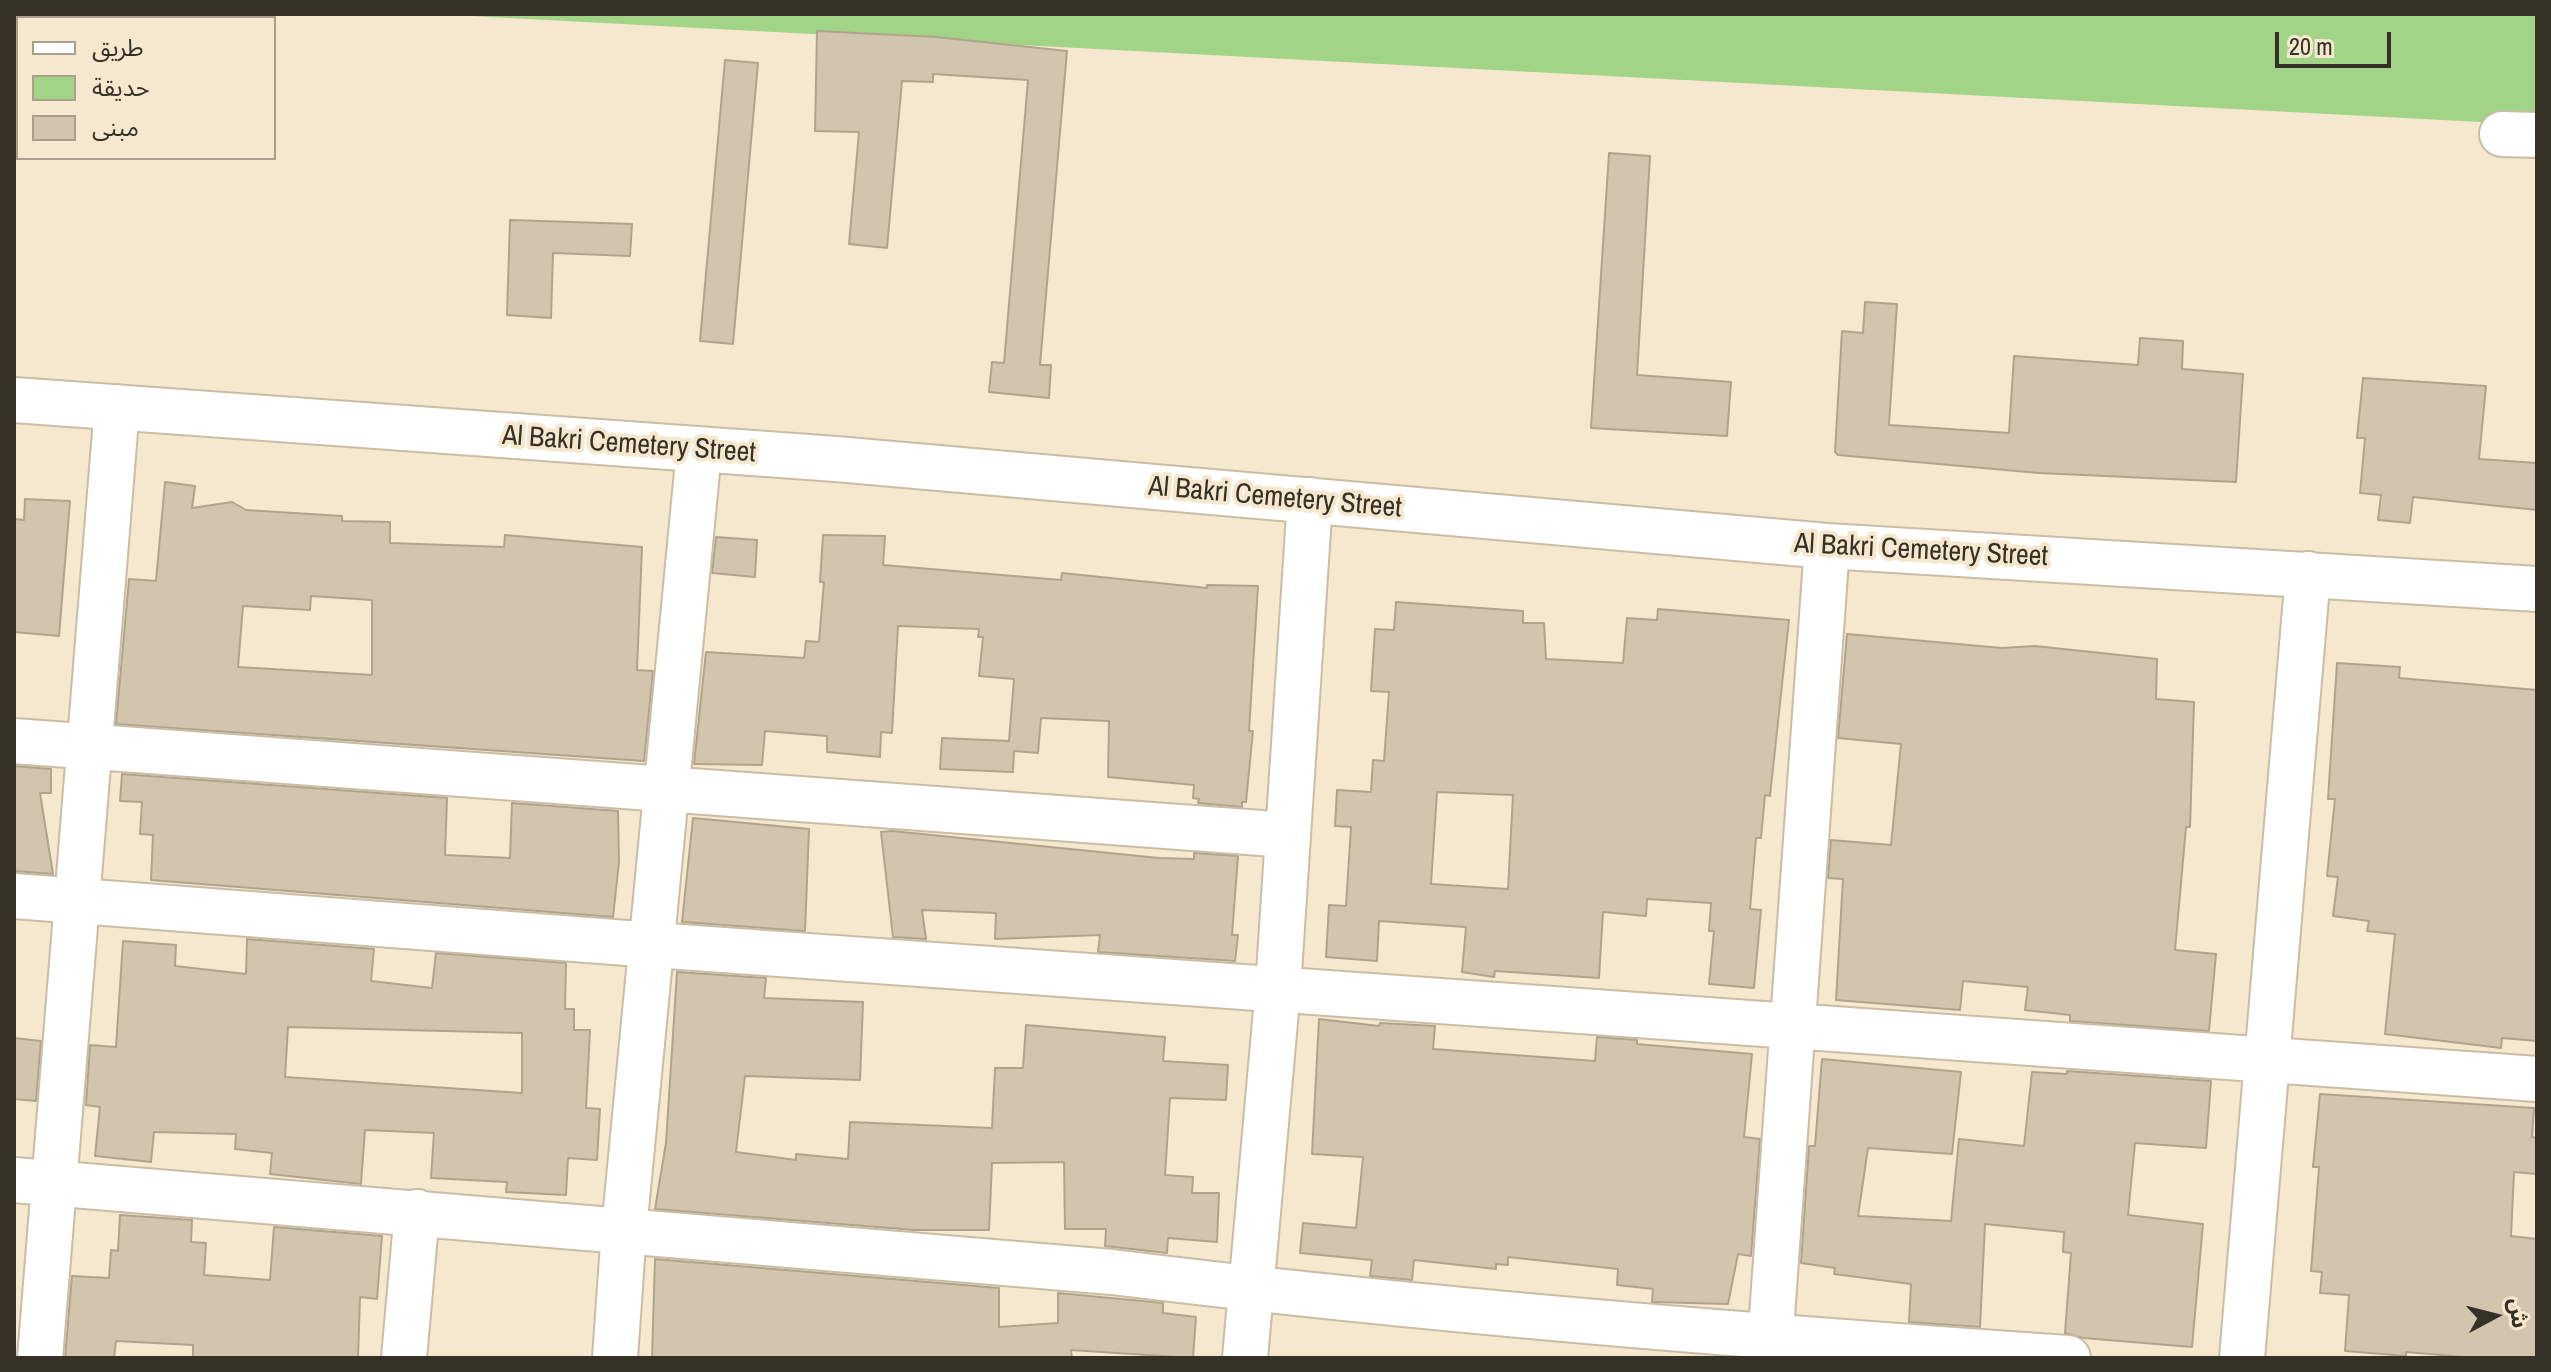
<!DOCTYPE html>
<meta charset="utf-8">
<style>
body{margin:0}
#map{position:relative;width:2551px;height:1372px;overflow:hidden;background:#f5e8cf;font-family:"Archivo Narrow","Noto Sans Arabic",sans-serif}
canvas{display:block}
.frame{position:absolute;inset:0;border:16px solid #363127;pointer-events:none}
.legend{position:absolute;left:16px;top:16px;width:260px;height:144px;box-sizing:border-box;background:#f5e8cf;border:2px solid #a99f8c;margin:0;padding:10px 14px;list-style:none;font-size:24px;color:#363127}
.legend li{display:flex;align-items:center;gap:16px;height:40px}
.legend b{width:40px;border:2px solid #a99f8c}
.north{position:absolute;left:2455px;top:1276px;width:80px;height:80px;-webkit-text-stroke:6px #f5e8cf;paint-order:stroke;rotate:83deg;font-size:22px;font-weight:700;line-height:32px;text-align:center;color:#363127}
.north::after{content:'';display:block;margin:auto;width:28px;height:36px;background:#363127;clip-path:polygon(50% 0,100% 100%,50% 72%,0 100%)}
.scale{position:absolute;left:2275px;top:32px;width:116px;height:36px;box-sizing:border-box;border:4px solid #363127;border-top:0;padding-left:10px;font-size:24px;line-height:28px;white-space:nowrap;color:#363127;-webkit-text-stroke:6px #f5e8cf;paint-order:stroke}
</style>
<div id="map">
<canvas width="2551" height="1372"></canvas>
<div class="frame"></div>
<ul class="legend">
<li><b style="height:10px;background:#fff"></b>طريق</li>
<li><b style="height:22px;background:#a2d488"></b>حديقة</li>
<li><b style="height:22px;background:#d2c5ad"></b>مبنى</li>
</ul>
<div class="north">ش</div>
<div class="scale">20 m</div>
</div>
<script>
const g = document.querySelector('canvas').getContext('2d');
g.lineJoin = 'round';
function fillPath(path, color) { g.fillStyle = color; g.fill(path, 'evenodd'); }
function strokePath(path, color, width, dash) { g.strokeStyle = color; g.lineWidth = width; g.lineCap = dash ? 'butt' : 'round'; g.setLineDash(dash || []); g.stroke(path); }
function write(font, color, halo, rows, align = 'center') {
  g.font = font + ' "Archivo Narrow",sans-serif'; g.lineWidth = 8; g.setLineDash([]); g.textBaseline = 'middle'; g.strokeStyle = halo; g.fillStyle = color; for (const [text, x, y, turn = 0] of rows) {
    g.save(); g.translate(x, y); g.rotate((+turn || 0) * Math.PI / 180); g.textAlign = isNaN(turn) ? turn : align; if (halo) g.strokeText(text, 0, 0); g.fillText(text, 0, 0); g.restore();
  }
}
const green = new Path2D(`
 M 433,14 L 2537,14 L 2537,125 Z`);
const building = new Path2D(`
 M 817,31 L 936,37 L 1067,51 L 1040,365 L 1051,365 L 1049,398 L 989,392 L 992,362 L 1004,363 L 1028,80 L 933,74 L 933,82 L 902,81 L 887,248 L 849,244 L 859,132 L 815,131 Z
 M 725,60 L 758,63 L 733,344 L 700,341 Z
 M 1609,153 L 1650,156 L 1637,375 L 1731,382 L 1727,436 L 1591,428 Z
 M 510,220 L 632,224 L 630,256 L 553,253 L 551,318 L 507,315 Z
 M 1865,302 L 1897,304 L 1889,425 L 2009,433 L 2014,356 L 2138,365 L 2140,338 L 2183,341 L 2182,369 L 2243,374 L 2236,482 L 2039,473 L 1838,455 L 1835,452 L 1842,331 L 1863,333 Z
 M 2363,378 L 2486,386 L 2479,459 L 2537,463 L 2537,510 L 2413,497 L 2410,523 L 2378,520 L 2381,495 L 2360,493 L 2365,438 L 2357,438 Z
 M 165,482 L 195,486 L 192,508 L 232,502 L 246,510 L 342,516 L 342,521 L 390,522 L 390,543 L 504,547 L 505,535 L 642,547 L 637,670 L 653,671 L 644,761 L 116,724 L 129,579 L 156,581 ZM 311,596 L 372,600 L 372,675 L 238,667 L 243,606 L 310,610 Z
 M 25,499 L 70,501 L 59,636 L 14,632 L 14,519 L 24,520 Z
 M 823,535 L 885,536 L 883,565 L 1061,580 L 1062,573 L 1207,588 L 1207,585 L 1258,586 L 1249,731 L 1253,731 L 1246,802 L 1242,802 L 1242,807 L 1198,803 L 1199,799 L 1193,798 L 1194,785 L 1108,777 L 1109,721 L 1041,718 L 1038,753 L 1014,751 L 1013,772 L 940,769 L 942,738 L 1009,741 L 1014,679 L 979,676 L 983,637 L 978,637 L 979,629 L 898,626 L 892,733 L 881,732 L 880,757 L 827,752 L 827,736 L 765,731 L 762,765 L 694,764 L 706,652 L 804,658 L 806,641 L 819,642 L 824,582 L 820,582 Z
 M 716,537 L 757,540 L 755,577 L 712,573 Z
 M 1396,602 L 1523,611 L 1523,623 L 1544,623 L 1546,659 L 1623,663 L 1627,618 L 1657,620 L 1658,609 L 1789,620 L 1770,796 L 1765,795 L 1761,838 L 1756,838 L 1750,909 L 1761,910 L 1754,988 L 1709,984 L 1714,931 L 1709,931 L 1711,903 L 1647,899 L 1646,916 L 1603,912 L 1599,978 L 1495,971 L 1494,977 L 1462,972 L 1466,927 L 1379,921 L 1377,961 L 1326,957 L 1329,905 L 1346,906 L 1351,827 L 1335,826 L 1337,790 L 1371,792 L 1373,760 L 1384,761 L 1389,692 L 1371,691 L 1375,629 L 1394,630 ZM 1437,792 L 1513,795 L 1508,889 L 1431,884 Z
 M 1847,634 L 2002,648 L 2035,646 L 2157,659 L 2156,699 L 2194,702 L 2190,827 L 2186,827 L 2175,950 L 2216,954 L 2209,1031 L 2070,1021 L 2070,1015 L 2025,1010 L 2028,987 L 1963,981 L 1960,1010 L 1836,1000 L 1843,879 L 1828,878 L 1831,840 L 1891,845 L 1901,744 L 1838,738 Z
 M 2337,663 L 2400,667 L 2399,678 L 2537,690 L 2537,1041 L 2502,1038 L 2501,1048 L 2385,1034 L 2395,934 L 2367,931 L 2369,921 L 2333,916 L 2338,877 L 2327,876 L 2335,799 L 2328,799 Z
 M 14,766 L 51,769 L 51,793 L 40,793 L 53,874 L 14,871 Z
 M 122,774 L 447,798 L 445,855 L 510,858 L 512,803 L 618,811 L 619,862 L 613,917 L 151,880 L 153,835 L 140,834 L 142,802 L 120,801 Z
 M 693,818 L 809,829 L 805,931 L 682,922 Z
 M 892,831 L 1159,858 L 1194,859 L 1194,853 L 1238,856 L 1232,935 L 1238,935 L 1235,961 L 1098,952 L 1100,935 L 995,939 L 996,913 L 922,910 L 926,939 L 893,937 L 881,832 Z
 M 247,939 L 374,949 L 371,981 L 432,988 L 436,953 L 566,963 L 565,1009 L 574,1009 L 574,1030 L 590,1030 L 586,1108 L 600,1109 L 597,1160 L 568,1158 L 566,1195 L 506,1192 L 507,1182 L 431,1178 L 434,1133 L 365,1130 L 361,1184 L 270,1174 L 272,1153 L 235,1149 L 236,1134 L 154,1132 L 151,1162 L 95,1156 L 100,1107 L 86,1105 L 90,1045 L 116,1047 L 123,941 L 176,945 L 175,966 L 246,974 ZM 288,1027 L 522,1033 L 522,1093 L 285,1077 Z
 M 677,972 L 766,978 L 764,998 L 863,1002 L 860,1080 L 745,1076 L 736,1152 L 796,1160 L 796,1154 L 848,1159 L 850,1122 L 992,1128 L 995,1068 L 1023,1068 L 1026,1025 L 1165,1037 L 1163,1061 L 1228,1065 L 1226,1100 L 1170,1098 L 1165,1175 L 1193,1177 L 1192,1193 L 1219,1193 L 1217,1242 L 1168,1238 L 1167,1253 L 1105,1246 L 1106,1229 L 1065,1229 L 1064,1162 L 992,1163 L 989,1230 L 914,1230 L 655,1209 L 666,1143 Z
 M 1319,1019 L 1379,1026 L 1380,1023 L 1435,1026 L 1433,1049 L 1595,1061 L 1597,1037 L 1637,1040 L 1637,1044 L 1752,1054 L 1744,1137 L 1760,1139 L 1751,1256 L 1738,1254 L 1728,1304 L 1652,1302 L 1653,1289 L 1617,1285 L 1618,1269 L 1508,1257 L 1508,1265 L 1496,1264 L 1496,1269 L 1414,1260 L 1412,1280 L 1370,1276 L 1372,1260 L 1300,1253 L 1303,1223 L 1356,1228 L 1363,1157 L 1312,1154 Z
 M 14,1038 L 41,1041 L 36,1101 L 14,1099 Z
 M 1822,1059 L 1961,1072 L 1952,1154 L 1868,1148 L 1858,1216 L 1951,1221 L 1959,1139 L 2024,1146 L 2032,1072 L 2067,1074 L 2067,1071 L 2211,1081 L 2206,1148 L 2135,1143 L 2128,1215 L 2203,1224 L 2192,1347 L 2083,1338 L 2065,1333 L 2071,1253 L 2063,1252 L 2064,1232 L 1985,1224 L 1980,1327 L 1909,1322 L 1911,1284 L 1834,1274 L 1835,1268 L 1801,1263 L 1809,1146 L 1815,1146 Z
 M 2320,1094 L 2534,1108 L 2532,1137 L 2537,1138 L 2537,1174 L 2514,1172 L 2511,1236 L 2537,1239 L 2537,1358 L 2476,1358 L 2406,1352 L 2406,1356 L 2345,1351 L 2349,1295 L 2320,1293 L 2322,1272 L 2311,1271 L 2319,1167 L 2313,1167 Z
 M 120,1215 L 192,1220 L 191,1242 L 206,1243 L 204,1275 L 270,1280 L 274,1227 L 382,1236 L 377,1299 L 360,1297 L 358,1358 L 193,1358 L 193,1345 L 116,1341 L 114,1358 L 65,1358 L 72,1276 L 109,1278 L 111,1250 L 118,1251 Z
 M 655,1259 L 999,1288 L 999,1327 L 1058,1323 L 1058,1293 L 1163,1303 L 1163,1313 L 1196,1317 L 1193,1358 L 1071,1350 L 1072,1358 L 652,1358 Z`);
const minor = new Path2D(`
 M 2502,134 L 2537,135
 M 14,400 L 836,459 L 1827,546 L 2537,589
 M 14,741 L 1288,835
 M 14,896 L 653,945 L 2537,1079
 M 14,1180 L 1112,1272 C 1429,1311 1749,1336 2068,1358
 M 40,1358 L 117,407
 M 404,1358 L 417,1212
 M 615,1358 L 624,1230 L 699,451
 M 1245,1358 L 1278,988 L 1310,500
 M 1769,1358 L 1827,546
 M 2242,1358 L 2308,574`);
const streetNames = [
 ["Al Bakri Cemetery Street",629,445,4],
 ["Al Bakri Cemetery Street",1275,498,5],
 ["Al Bakri Cemetery Street",1921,551,3]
];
fillPath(green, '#a2d488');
fillPath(building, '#d2c5ad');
strokePath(building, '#b0a38c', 2);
strokePath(minor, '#cabda5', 48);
strokePath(minor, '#fff', 44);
write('28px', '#363127', '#f5e8cf', streetNames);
</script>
